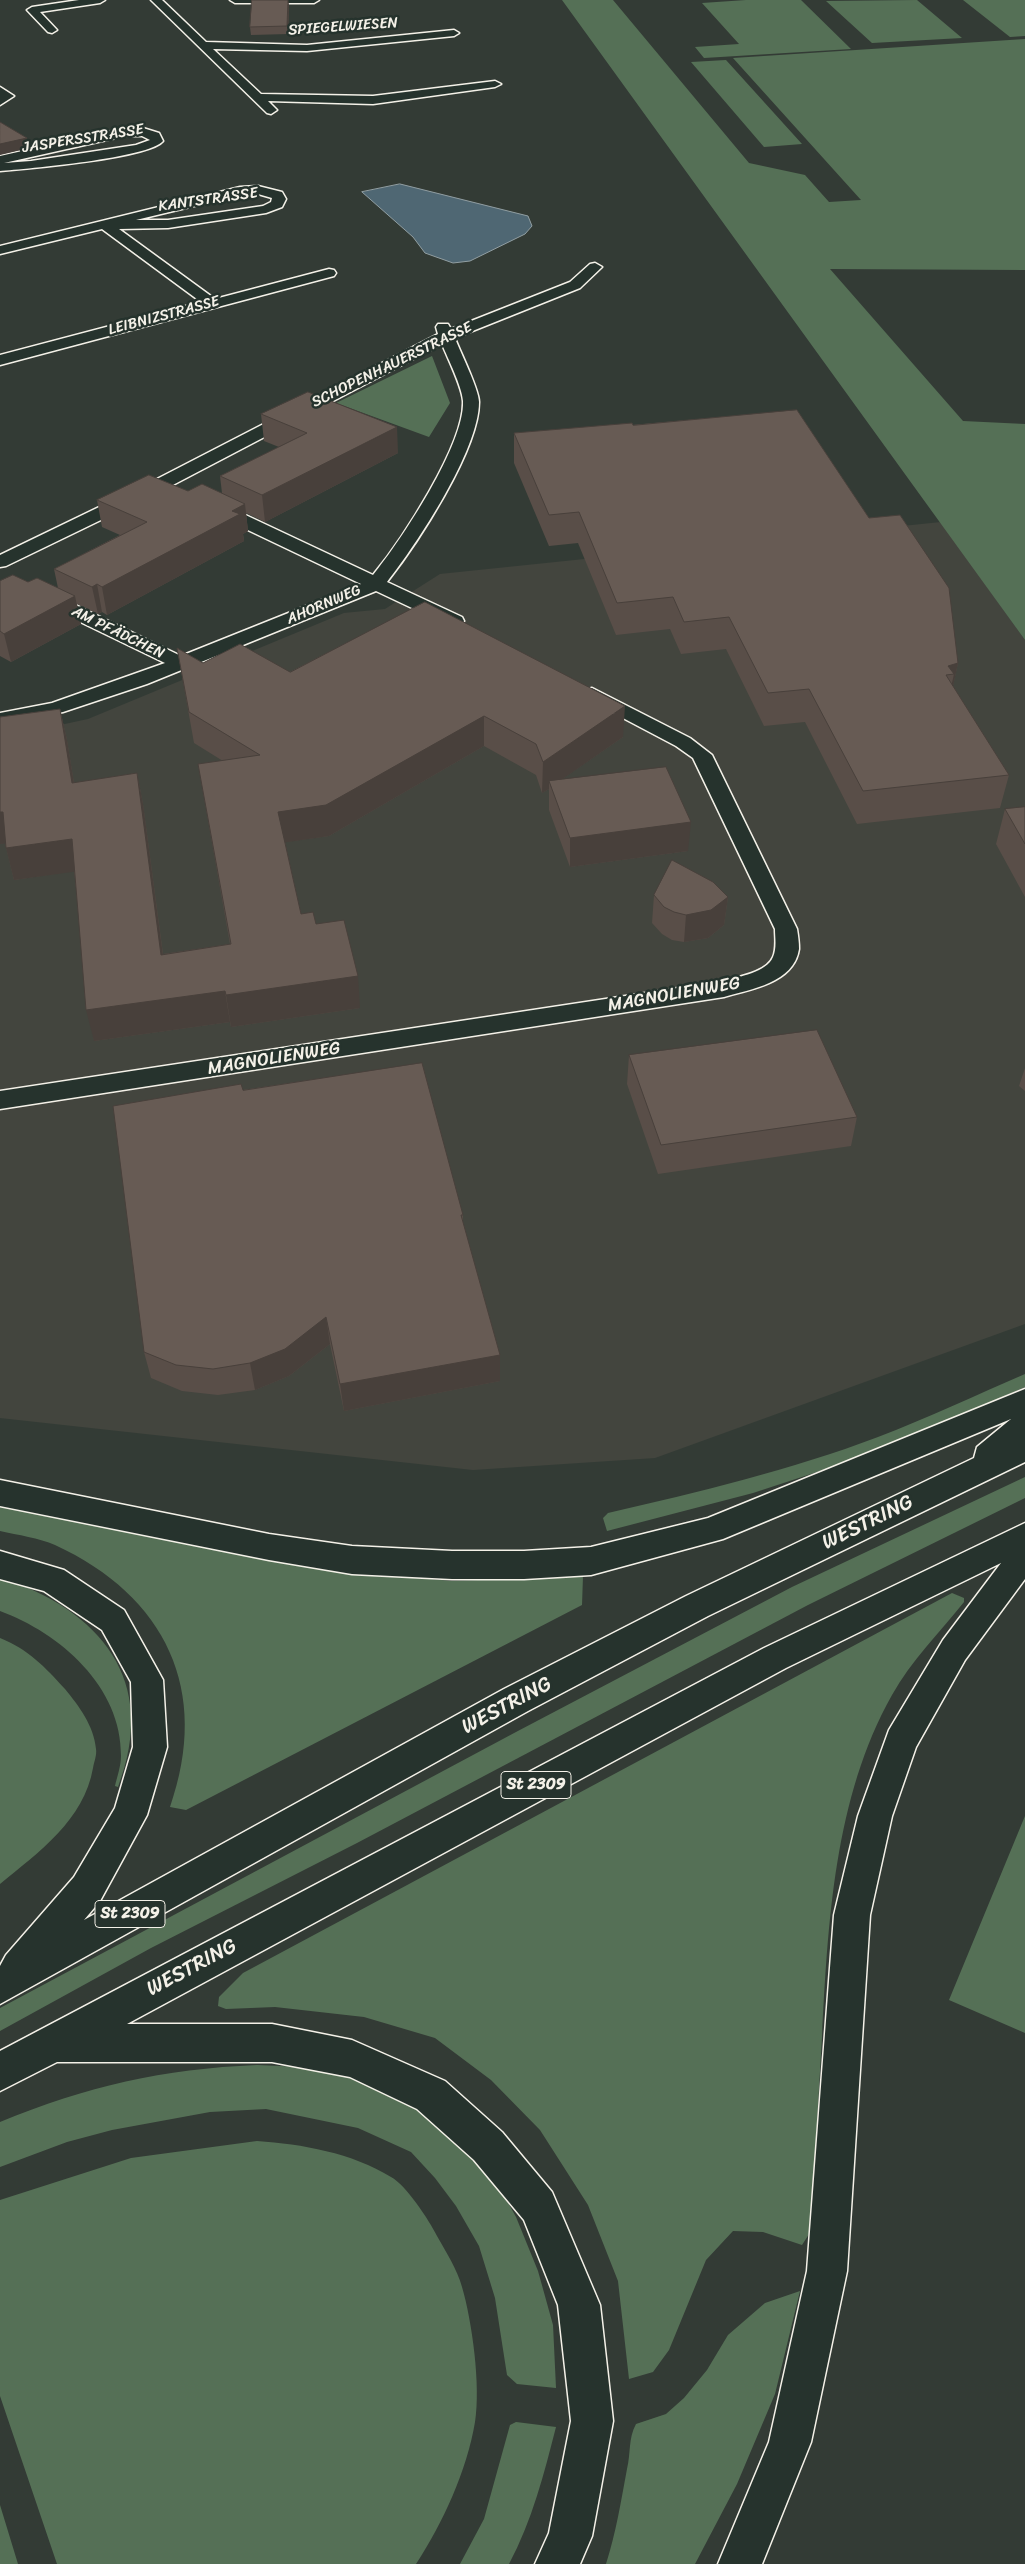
<!DOCTYPE html>
<meta charset="utf-8">
<style>
body{margin:0}
canvas{display:block;background:#333b35}
</style>
<canvas width="1025" height="2564"></canvas>
<script>
const g = document.querySelector('canvas').getContext('2d');
g.lineJoin = 'round';
function fillPath(path, color) { g.fillStyle = color; g.fill(path, 'evenodd'); }
function strokePath(path, color, width, dash) { g.strokeStyle = color; g.lineWidth = width; g.lineCap = dash ? 'butt' : 'round'; g.setLineDash(dash || []); g.stroke(path); }
function write(font, color, halo, rows, align = 'center') {
  g.font = font + ' Sriracha,sans-serif'; g.lineWidth = 5; g.setLineDash([]); g.textBaseline = 'middle'; g.strokeStyle = halo; g.fillStyle = color; for (const [text, x, y, turn = 0] of rows) {
    g.save(); g.translate(x, y); g.rotate((+turn || 0) * Math.PI / 180); g.textAlign = isNaN(turn) ? turn : align; if (halo) g.strokeText(text, 0, 0); g.fillText(text, 0, 0); g.restore();
  }
}
const built = new Path2D(`
 M 941,522 L 1025,640 L 1025,1324 L 655,1458 L 473,1470 L 0,1418 L 0,738 L 88,719 L 344,613 L 385,609 L 440,574 Z`);
const green = new Path2D(`
 M 562,0 L 613,0 L 749,163 L 805,175 L 829,202 L 861,200 L 733,58 L 1025,39 L 1025,270 L 830,269 L 963,421 L 1025,424 L 1025,640 Z
 M 746,0 L 801,0 L 851,49 L 704,58 L 695,47 L 739,44 L 702,3 Z
 M 917,0 L 962,38 L 872,43 L 826,1 Z
 M 963,0 L 1025,0 L 1025,36 L 1010,37 Z
 M 726,60 L 802,144 L 764,147 L 691,62 Z
 M 432,356 L 450,403 L 429,437 L 336,403 Z
 M 1025,1374 L 1025,1387 L 878,1452 L 753,1493 L 607,1531 L 603,1518 L 608,1513 C 699,1492 791,1470 878,1437 C 928,1418 976,1395 1025,1374 Z
 M 1025,1477 L 1025,1498 L 808,1605 L 357,1843 L 151,1948 L 0,2031 L 0,2008 L 516,1732 L 792,1587 Z
 M 0,1503 L 334,1570 L 452,1581 L 583,1576 L 582,1605 L 186,1810 L 170,1807 C 211,1691 166,1596 55,1545 C 39,1538 18,1535 0,1531 Z
 M 0,1577 C 101,1611 159,1680 118,1787 L 115,1786 C 117,1777 121,1766 121,1756 C 122,1687 60,1633 0,1611 Z
 M 952,1593 L 964,1598 L 964,1602 C 940,1632 911,1661 892,1695 C 834,1798 828,1923 822,2037 C 818,2102 815,2166 811,2231 L 802,2245 L 763,2232 L 733,2231 L 706,2260 L 669,2350 L 653,2372 L 629,2379 L 618,2281 L 588,2205 L 540,2130 L 491,2080 L 435,2038 L 364,2017 L 275,2007 L 226,2009 L 218,2006 L 219,1997 L 243,1973 Z
 M 0,1638 C 28,1649 45,1667 65,1689 C 79,1706 94,1726 96,1749 C 97,1755 94,1762 93,1768 C 84,1820 39,1852 0,1884 Z
 M 1025,1816 L 1025,2033 L 949,2000 Z
 M 257,2065 L 303,2067 L 346,2075 L 424,2108 L 490,2170 L 516,2217 L 538,2271 L 553,2325 L 556,2388 L 517,2384 L 507,2375 L 495,2298 L 479,2246 L 456,2206 L 435,2178 L 411,2152 L 358,2128 L 266,2109 L 210,2112 L 112,2130 L 67,2142 L 0,2167 L 0,2122 C 87,2086 163,2069 257,2065 Z
 M 257,2141 C 302,2144 352,2153 391,2177 C 406,2185 429,2220 437,2236 C 446,2252 457,2269 462,2287 C 472,2321 481,2386 475,2422 C 467,2470 443,2523 416,2564 L 57,2564 L 0,2396 L 0,2200 L 131,2158 Z
 M 800,2291 L 775,2394 L 737,2484 L 695,2564 L 606,2564 C 616,2533 621,2501 627,2469 C 631,2453 628,2439 636,2424 L 666,2414 L 684,2398 L 707,2370 L 728,2335 L 765,2303 Z
 M 516,2422 L 556,2427 C 544,2474 532,2521 509,2564 L 460,2564 L 484,2519 L 510,2425 Z
 M 0,2505 L 18,2564 L 0,2564 Z`);
const water = new Path2D(`
 M 400,184 L 528,216 L 532,226 L 525,234 L 470,261 L 453,263 L 425,253 L 413,237 L 362,192 Z`);
const minor = new Path2D(`
 M 79,0 L 105,0 L 100,3 L 40,12 L 57,30 L 52,33 L 48,32 L 27,10 L 32,7 Z
 M 151,0 L 162,0 L 206,42 L 307,45 L 454,30 L 459,33 L 454,36 L 307,51 L 213,49 L 261,94 L 373,96 L 495,81 L 501,84 L 495,87 L 373,104 L 268,101 L 277,110 L 271,114 L 267,113 Z
 M 230,0 L 319,0 L 314,3 L 235,3 Z
 M 0,87 L 14,96 L 0,105 Z
 M 125,128 L 143,128 L 159,133 L 163,141 C 150,158 26,169 0,171 L 0,156 ZM 125,136 L 142,136 L 150,140 L 136,145 L 31,161 L 4,163 Z
 M 258,186 L 282,192 L 286,199 L 282,207 L 266,213 L 168,228 L 119,229 L 215,299 L 329,269 L 334,270 L 336,273 L 334,276 L 0,365 L 0,355 L 201,302 L 102,229 L 0,254 L 0,246 L 240,187 ZM 258,194 L 272,198 L 271,202 L 263,206 L 168,220 L 136,220 L 240,195 Z
 M 595,263 L 602,267 L 580,288 L 455,338 C 460,352 479,389 479,402 C 479,450 417,544 387,582 L 462,617 L 464,621 L 462,625 L 448,625 L 376,591 L 147,684 L 63,712 L 0,725 L 0,713 L 52,703 L 165,663 L 39,602 L 37,598 L 39,594 L 53,594 L 181,656 L 361,584 L 208,511 L 205,507 L 208,503 L 220,503 L 373,575 C 401,541 465,444 463,401 C 462,386 448,359 442,344 L 169,487 L 6,566 L 0,567 L 0,555 L 157,479 L 438,334 L 436,327 L 438,324 L 448,324 L 451,329 L 570,282 L 590,264 Z
 M 592,688 L 690,738 L 712,755 L 797,929 C 798,935 799,942 799,949 C 794,983 751,989 724,997 L 0,1109 L 0,1091 L 724,981 C 738,977 767,972 773,957 C 777,948 775,938 775,929 L 693,758 L 676,746 L 585,698 L 582,694 L 585,690 Z`);
const highway = new Path2D(`
 M 1025,1389 L 1025,1462 L 708,1616 L 528,1711 L 0,2004 L 0,1966 L 6,1955 L 74,1877 L 115,1808 L 133,1747 L 131,1682 L 102,1630 L 44,1591 L 0,1579 L 0,1551 L 64,1570 L 124,1610 L 163,1680 L 167,1747 L 147,1815 L 100,1901 L 84,1920 L 504,1689 L 686,1596 L 974,1458 L 977,1447 L 1011,1419 L 723,1539 L 591,1575 L 524,1579 L 452,1579 L 352,1574 L 269,1560 L 0,1506 L 0,1480 L 269,1534 L 352,1546 L 452,1551 L 524,1551 L 591,1547 L 708,1518 Z
 M 1025,1523 L 1025,1579 L 965,1660 L 916,1747 L 892,1816 L 870,1915 L 847,2271 L 811,2442 L 762,2564 L 718,2564 L 769,2442 L 807,2271 L 834,1915 L 858,1816 L 889,1730 L 943,1640 L 1001,1563 L 786,1668 L 127,2024 L 272,2024 L 352,2040 L 445,2081 L 502,2132 L 552,2192 L 600,2305 L 613,2421 L 592,2536 L 580,2564 L 535,2564 L 549,2533 L 571,2421 L 558,2305 L 524,2220 L 474,2160 L 417,2109 L 350,2077 L 272,2062 L 57,2062 L 0,2091 L 0,2051 L 764,1648 Z`);
const wall = new Path2D(`
 M 289,5 L 288,34 L 251,35 L 250,27 Z
 M 261,414 L 398,453 L 265,522 L 246,513 L 248,531 L 243,534 L 244,541 L 107,615 L 102,612 L 98,614 L 77,604 L 81,624 L 11,662 L 0,656 L 0,581 L 28,582 L 58,588 L 54,569 L 120,535 L 102,527 L 97,500 L 188,491 L 222,493 L 220,476 L 279,447 L 264,441 Z
 M 633,425 L 958,663 L 953,686 L 1009,775 L 1000,808 L 857,824 L 805,722 L 764,726 L 726,649 L 681,654 L 670,629 L 616,635 L 578,543 L 549,546 L 514,463 L 514,433 Z
 M 177,648 L 203,663 L 290,672 L 623,737 L 562,779 L 688,851 L 570,867 L 549,810 L 549,789 L 542,793 L 536,775 L 484,746 L 329,836 L 285,842 L 301,914 L 316,924 L 360,1008 L 231,1027 L 230,1022 L 94,1041 L 74,871 L 14,880 L 5,843 L 0,844 L 0,717 L 60,709 L 67,740 L 74,783 L 137,773 L 143,804 L 163,954 L 230,944 L 198,764 L 223,761 L 194,743 Z
 M 1025,807 L 1025,897 L 996,844 L 1005,809 Z
 M 654,895 L 728,897 L 724,925 L 708,938 L 684,942 L 672,940 L 662,934 L 652,923 Z
 M 629,1055 L 857,1117 L 851,1146 L 658,1174 L 627,1084 Z
 M 1025,1068 L 1025,1091 L 1019,1086 Z
 M 243,1090 L 463,1215 L 463,1224 L 500,1355 L 500,1381 L 344,1411 L 330,1344 L 289,1376 L 255,1390 L 218,1395 L 182,1391 L 151,1378 L 144,1352 Z`);
const shadedWall = new Path2D(`
 M 288,0 L 289,5 L 288,34 L 287,26 Z
 M 27,138 L 29,148 L 0,155 L 0,144 Z
 M 397,427 L 398,453 L 265,522 L 262,495 Z
 M 245,504 L 248,531 L 243,534 L 244,541 L 107,615 L 102,587 L 232,511 Z
 M 97,584 L 102,612 L 98,614 L 92,587 Z
 M 75,596 L 81,624 L 11,662 L 4,634 Z
 M 958,663 L 951,696 L 949,696 L 954,674 L 948,666 Z
 M 625,706 L 623,737 L 551,787 L 549,781 L 549,789 L 542,793 L 543,762 Z
 M 60,709 L 67,740 L 79,814 L 72,783 Z
 M 484,716 L 484,746 L 329,836 L 281,843 L 278,812 Z
 M 137,773 L 143,804 L 167,986 L 161,955 Z
 M 0,812 L 3,812 L 11,843 L 0,844 Z
 M 691,822 L 688,851 L 570,867 L 570,838 Z
 M 72,839 L 79,871 L 14,880 L 6,848 Z
 M 728,897 L 724,925 L 708,938 L 684,942 L 686,915 Z
 M 358,976 L 360,1008 L 231,1027 L 226,995 Z
 M 225,991 L 230,1022 L 94,1041 L 86,1010 Z
 M 326,1317 L 330,1344 L 289,1376 L 255,1390 L 250,1363 Z
 M 500,1355 L 500,1381 L 344,1411 L 340,1384 Z`);
const building = new Path2D(`
 M 252,0 L 288,0 L 287,26 L 250,27 Z
 M 0,122 L 27,138 L 0,144 Z
 M 308,392 L 397,427 L 262,495 L 220,476 L 307,433 L 261,414 Z
 M 797,410 L 869,518 L 900,515 L 949,588 L 958,663 L 948,666 L 954,674 L 946,675 L 1009,775 L 863,791 L 809,689 L 768,693 L 729,617 L 684,622 L 673,597 L 617,603 L 579,512 L 549,515 L 514,433 L 632,423 L 633,425 Z
 M 149,475 L 188,491 L 202,484 L 245,504 L 232,511 L 240,514 L 102,587 L 97,584 L 92,587 L 54,569 L 147,522 L 97,500 Z
 M 13,575 L 28,582 L 37,578 L 75,596 L 4,634 L 0,631 L 0,581 Z
 M 425,602 L 625,706 L 543,762 L 536,744 L 484,716 L 326,805 L 278,812 L 301,914 L 313,912 L 316,924 L 344,920 L 358,976 L 226,995 L 225,991 L 86,1010 L 72,839 L 6,848 L 3,812 L 0,812 L 0,717 L 60,709 L 72,783 L 137,773 L 161,955 L 231,944 L 198,764 L 260,755 L 189,712 L 177,648 L 203,663 L 240,644 L 290,672 Z
 M 666,767 L 691,822 L 570,838 L 549,781 Z
 M 1025,807 L 1025,844 L 1005,809 Z
 M 672,860 L 713,882 L 728,897 L 711,910 L 686,915 L 674,912 L 664,907 L 654,895 Z
 M 817,1030 L 857,1117 L 661,1145 L 629,1055 Z
 M 422,1063 L 463,1215 L 461,1215 L 500,1355 L 340,1384 L 326,1317 L 285,1349 L 250,1363 L 213,1369 L 176,1365 L 144,1352 L 113,1106 L 241,1084 L 243,1090 Z`);
const farStreetnames = [
 ["SPIEGELWIESEN",343,27,-4],
 ["JASPERSSTRASSE",83,139,-9],
 ["KANTSTRASSE",208,200,-8],
 ["LEIBNIZSTRASSE",164,316,-15],
 ["SCHOPENHAUERSTRASSE",392,365,-26],
 ["AHORNWEG",324,605,-23],
 ["AM PFÄDCHEN",118,633,26]
];
const shields = [
 [536,1785,70],
 [130,1914,70]
];
const shieldNames = [
 ["St 2309",536,1785],
 ["St 2309",130,1914]
];
const streetNames = [
 ["MAGNOLIENWEG",674,995,-10],
 ["MAGNOLIENWEG",274,1059,-9]
];
const nearStreetnames = [
 ["WESTRING",868,1523,-26],
 ["WESTRING",507,1706,-28],
 ["WESTRING",192,1968,-28]
];
fillPath(built, '#43453e');
fillPath(green, '#557056');
fillPath(water, '#4f6773');
strokePath(water, '#919ea2', 1);
strokePath(minor, '#f4f1e8', 3);
strokePath(highway, '#f4f1e8', 3);
fillPath(minor, '#26332d');
fillPath(highway, '#26332d');
fillPath(wall, '#594e48');
fillPath(shadedWall, '#48403b');
fillPath(building, '#675b54');
strokePath(building, '#48403b', 1);
write('15px', '#f4f1e8', '#26332d', farStreetnames);
for (const [x, y, w] of shields) { const box = new Path2D(); box.roundRect(x - w / 2, y - 13.5, w, 27, 4); g.fillStyle = '#26332d'; g.fill(box); strokePath(box, '#f4f1e8', 1); }
write('bold 16px', '#f4f1e8', null, shieldNames);
write('18px', '#f4f1e8', '#26332d', streetNames);
write('21px', '#f4f1e8', '#26332d', nearStreetnames);
</script>
